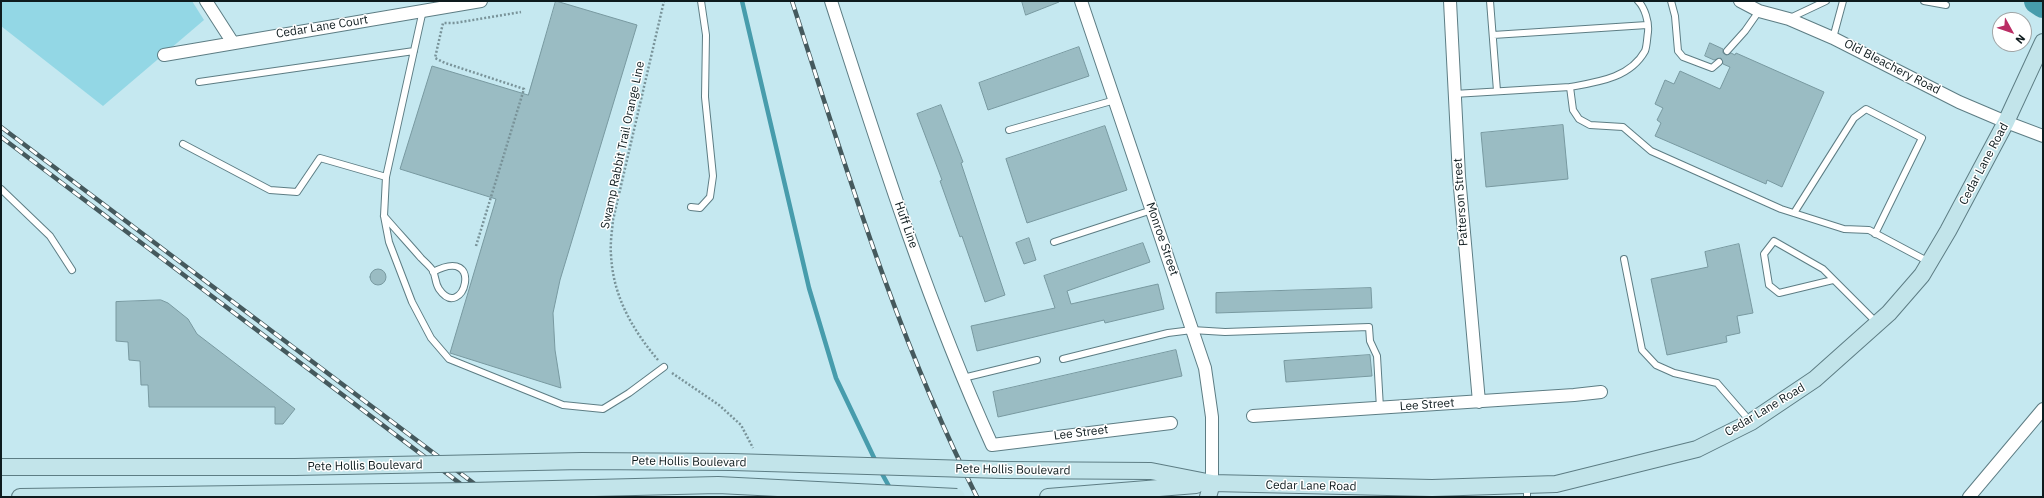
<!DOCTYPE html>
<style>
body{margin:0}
#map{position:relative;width:2044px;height:498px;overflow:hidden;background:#c5e8f0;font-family:"IBM Plex Sans",sans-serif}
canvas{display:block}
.frame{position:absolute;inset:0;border:2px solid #0e1b1e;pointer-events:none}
.north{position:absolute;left:1992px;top:12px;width:40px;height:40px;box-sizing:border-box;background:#fff;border:1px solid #9fa4a5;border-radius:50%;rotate:130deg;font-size:11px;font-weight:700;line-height:16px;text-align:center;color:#0e1b1e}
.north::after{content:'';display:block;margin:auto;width:14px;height:18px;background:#ba2d64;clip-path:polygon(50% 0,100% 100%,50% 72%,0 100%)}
</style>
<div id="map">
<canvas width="2044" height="498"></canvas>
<div class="frame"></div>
<div class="north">N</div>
</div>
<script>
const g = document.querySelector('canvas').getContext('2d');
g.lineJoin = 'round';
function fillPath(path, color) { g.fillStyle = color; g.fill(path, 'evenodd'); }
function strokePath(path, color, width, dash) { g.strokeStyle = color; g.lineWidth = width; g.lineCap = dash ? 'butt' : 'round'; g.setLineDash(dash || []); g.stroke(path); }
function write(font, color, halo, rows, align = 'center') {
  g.font = font + ' "IBM Plex Sans",sans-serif'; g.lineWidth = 3; g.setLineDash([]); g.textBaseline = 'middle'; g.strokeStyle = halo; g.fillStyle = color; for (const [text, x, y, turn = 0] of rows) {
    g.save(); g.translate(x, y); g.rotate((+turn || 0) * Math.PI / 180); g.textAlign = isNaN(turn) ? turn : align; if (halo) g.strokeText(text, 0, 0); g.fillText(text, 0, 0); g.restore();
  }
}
const green = new Path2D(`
 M 1,1 L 192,1 L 204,20 L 103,106 L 1,26 Z`);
const stream = new Path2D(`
 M 742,1 L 809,288 L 836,378 L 877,464
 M 880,470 L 891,490`);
const river = new Path2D(`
 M 2037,1 L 2043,5`);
const building = new Path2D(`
 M 556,1 L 637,25 L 560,280 L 553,313 L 555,350 L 561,388 L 450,353 L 496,199 L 400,169 L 432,66 L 528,95 Z
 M 1022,1 L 1059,1 L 1059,2 L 1026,15 Z
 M 1710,43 L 1723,49 L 1723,53 L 1726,55 L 1731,53 L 1735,55 L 1736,53 L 1824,92 L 1782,187 L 1767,180 L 1766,184 L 1655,136 L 1661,123 L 1657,120 L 1663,108 L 1655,104 L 1665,80 L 1674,84 L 1680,71 L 1720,89 L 1730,67 L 1723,64 L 1721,58 L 1714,60 L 1705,56 Z
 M 1079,47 L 1089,76 L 988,110 L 979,83 Z
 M 941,105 L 963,162 L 961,163 L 1005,295 L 985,302 L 962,236 L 960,237 L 940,181 L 942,180 L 917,114 Z
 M 1563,125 L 1568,179 L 1486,187 L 1481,133 Z
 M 1105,126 L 1127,190 L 1027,223 L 1006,159 Z
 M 1029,238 L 1036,260 L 1024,264 L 1016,243 Z
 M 1143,243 L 1150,262 L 1067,291 L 1071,304 L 1158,284 L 1164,309 L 1105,323 L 1104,320 L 977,351 L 971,326 L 1055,308 L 1044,276 Z
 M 1739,244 L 1753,313 L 1737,316 L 1740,333 L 1726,336 L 1727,342 L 1667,355 L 1651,279 L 1708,267 L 1705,252 Z
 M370 277a8 8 0 1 1 16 0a8 8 0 1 1-16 0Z
 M 1371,288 L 1372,308 L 1216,313 L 1216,293 Z
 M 161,300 L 168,303 L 188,319 L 197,334 L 295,409 L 283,424 L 275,424 L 275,407 L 149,407 L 148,385 L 141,385 L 140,361 L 129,360 L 128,342 L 116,341 L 116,302 Z
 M 1176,350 L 1182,376 L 998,417 L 993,392 Z
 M 1370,355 L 1372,376 L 1286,382 L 1284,361 Z`);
const path = new Path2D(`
 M 476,246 L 524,89 L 445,63 L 435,58 L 443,23 L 455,23 L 521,12
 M 658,360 C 632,329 613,296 611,255 C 610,244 612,231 613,220 L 664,1
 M 672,373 L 719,405 L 741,425 L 753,448`);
const lane = new Path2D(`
 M 1490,1 L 1497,91
 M 1671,1 L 1675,16 L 1678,51 L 1683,57 L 1712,68 L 1719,62
 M 1924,1 L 1946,5
 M 423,10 L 386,177 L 384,216 L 389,242 L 412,302 L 431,338 L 449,359 L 563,405 L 603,409 L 629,393 L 664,367
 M 1790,18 L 1826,1
 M 1493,35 L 1647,25
 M 1833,38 L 1843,1
 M 1727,51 L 1745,31 L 1759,11
 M 199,82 L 414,51
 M 1570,87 C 1598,82 1630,78 1645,51 C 1647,46 1647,38 1648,32 C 1649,22 1645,8 1638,1
 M 1454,94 L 1570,87 L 1573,110 L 1579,119 L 1590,125 L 1623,127 L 1651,151 L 1781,209 L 1844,229 L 1869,230 L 1929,262
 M 1009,130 L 1115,100
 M 183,144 L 270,190 L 297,192 L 320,158 L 386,177
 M 1,189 L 50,236 L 72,270
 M 691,207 L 700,208 L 710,197 L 713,176 L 705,97 L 706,35 L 701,1
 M 1794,213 L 1854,118 L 1866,109 L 1922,138 L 1875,234
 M 384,216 C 396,230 409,244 421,258 C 425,262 431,267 433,271 C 436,277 435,283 439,289 C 463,324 486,244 433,272
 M 1054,242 L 1152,210
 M 1624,259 L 1642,350 L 1656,365 L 1674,373 L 1717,383 L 1750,421
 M 1833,280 L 1779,293 L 1769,285 L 1764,254 L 1774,241 L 1823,269 L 1877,323
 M 1063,359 L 1168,333 L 1192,330 L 1225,332 L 1369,327 L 1370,341 L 1377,356 L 1380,408
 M 963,378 L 1037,360
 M 1527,486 L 1527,497`);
const street = new Path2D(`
 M 206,1 L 233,43
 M 831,1 C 879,150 927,302 992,445 L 1171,423
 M 1081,1 L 1205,368 L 1212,417 L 1212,483
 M 1450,1 L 1459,176 L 1479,402
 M 1740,1 L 1759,11 L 1789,19 L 1833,38 L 1959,102 L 2006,122 L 2043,136
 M 164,55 L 481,1
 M 1253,416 L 1574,395 L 1601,392
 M 1969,497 L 2043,409`);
const secondary = new Path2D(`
 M 1,467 L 295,467
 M 1003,470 L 1151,471 L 1212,483 L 1432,488 L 1556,484 L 1697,449 L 1751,422 L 1815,379 L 1889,313 L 1922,275 L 1948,231 L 2006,122 L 2043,42
 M 20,497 L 314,493
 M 1048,497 L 1196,485
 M 1208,497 L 1212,483`);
const rail = new Path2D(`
 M 792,1 C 846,168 898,341 977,497
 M 1,127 L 492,497
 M 1,137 L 478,497`);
const secondaryBridge = new Path2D(`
 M 295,467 L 582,461 L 732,462 L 1003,470
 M 314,493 L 470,491 L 718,485 L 957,497`);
const streetNames = [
 ["Cedar Lane Court",322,27,-9],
 ["Old Bleachery Road",1892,67,27],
 ["Swamp Rabbit Trail Orange Line",623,145,-78],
 ["Cedar Lane Road",1984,164,-62],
 ["Patterson Street",1461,202,-94],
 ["Huff Line",906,225,71],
 ["Monroe Street",1162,239,71],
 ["Lee Street",1427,405,-4],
 ["Cedar Lane Road",1765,410,-31],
 ["Lee Street",1081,433,-7],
 ["Pete Hollis Boulevard",689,462,1],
 ["Pete Hollis Boulevard",365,466,-1],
 ["Pete Hollis Boulevard",1013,470,1],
 ["Cedar Lane Road",1311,486,1]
];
fillPath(green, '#93d7e5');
strokePath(stream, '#479cac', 4.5);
strokePath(river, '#479cac', 26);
fillPath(building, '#9abcc3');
strokePath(building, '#7899a0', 1);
strokePath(lane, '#5d7d84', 8);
strokePath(street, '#5d7d84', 14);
strokePath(secondary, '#5d7d84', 18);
strokePath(path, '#799399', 2.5, [2, 2]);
strokePath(lane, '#fff', 6);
strokePath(street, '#fff', 12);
strokePath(secondary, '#c2e4ea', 16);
strokePath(rail, '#45595d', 4.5);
strokePath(rail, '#fff', 3, [9]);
strokePath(secondaryBridge, '#5d7d84', 18, []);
strokePath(secondaryBridge, '#c2e4ea', 16);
write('12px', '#0e1b1e', '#fff', streetNames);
</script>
